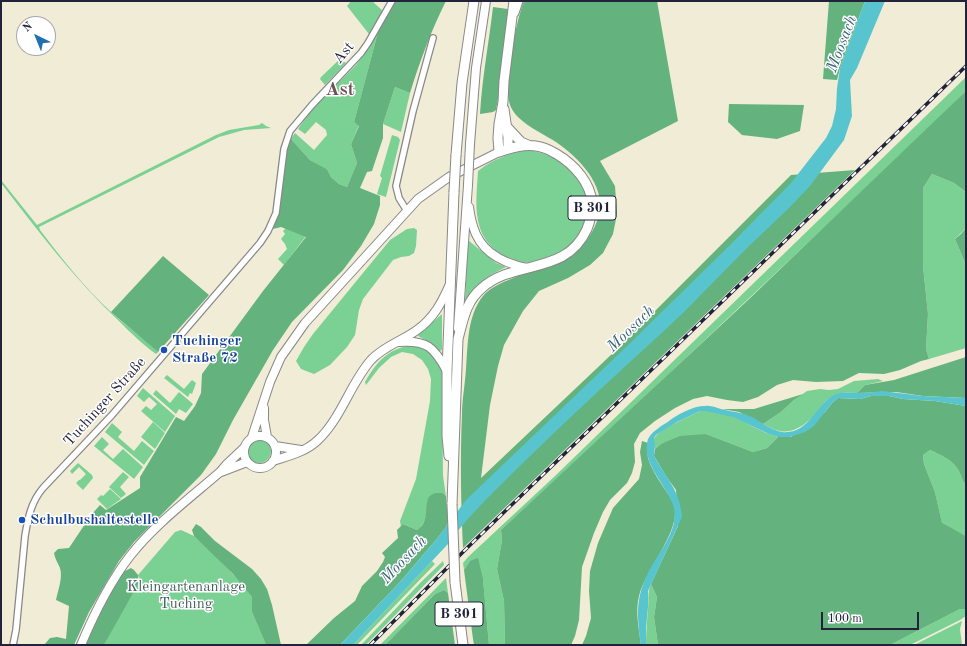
<!DOCTYPE html>
<meta charset="utf-8">
<style>
body{margin:0}
#map{position:relative;width:967px;height:646px;overflow:hidden;background:#f0ecd6;font-family:"Old Standard TT",serif}
canvas{display:block}
.frame{position:absolute;inset:0;border:2px solid #22223b;pointer-events:none}
.north{position:absolute;left:16px;top:16px;width:40px;height:40px;box-sizing:border-box;background:#fff;border:1px solid #a7a7b1;border-radius:50%;rotate:317deg;font-size:11px;font-weight:700;line-height:16px;text-align:center;color:#22223b}
.north::after{content:'';display:block;margin:auto;width:14px;height:18px;background:#1f6fb2;clip-path:polygon(50% 0,100% 100%,50% 72%,0 100%)}
.scale{position:absolute;left:821px;top:612px;width:98px;height:18px;box-sizing:border-box;border:2px solid #22223b;border-top:0;padding-left:5px;font-size:12px;line-height:14px;white-space:nowrap;color:#22223b;-webkit-text-stroke:3px #fff;paint-order:stroke}
</style>
<div id="map">
<canvas width="967" height="646"></canvas>
<div class="frame"></div>
<div class="north">N</div>
<div class="scale">100 m</div>
</div>
<script>
const g = document.querySelector('canvas').getContext('2d');
g.lineJoin = 'round';
function fillPath(path, color) { g.fillStyle = color; g.fill(path, 'evenodd'); }
function strokePath(path, color, width, dash) { g.strokeStyle = color; g.lineWidth = width; g.lineCap = dash ? 'butt' : 'round'; g.setLineDash(dash || []); g.stroke(path); }
function write(font, color, halo, rows, align = 'center') {
  g.font = font + ' "Old Standard TT",serif'; g.lineWidth = 3; g.setLineDash([]); g.textBaseline = 'middle'; g.strokeStyle = halo; g.fillStyle = color; for (const [text, x, y, turn = 0] of rows) {
    g.save(); g.translate(x, y); g.rotate((+turn || 0) * Math.PI / 180); g.textAlign = isNaN(turn) ? turn : align; if (halo) g.strokeText(text, 0, 0); g.fillText(text, 0, 0); g.restore();
  }
}
const green = new Path2D(`
 M 351,1 L 372,1 L 383,11 L 369,34 L 347,6 Z
 M 378,32 L 354,122 L 359,125 L 351,144 L 357,163 L 347,187 L 339,184 L 331,177 L 327,169 L 310,160 L 291,139 L 295,133 L 314,150 L 327,135 L 326,130 L 316,122 L 305,134 L 298,129 L 313,108 L 357,64 Z
 M 340,59 L 346,63 L 325,85 L 320,79 L 321,77 Z
 M 966,77 L 966,91 L 924,133 L 601,438 L 501,530 L 502,540 L 497,569 L 504,601 L 505,645 L 489,645 L 483,580 L 470,561 L 464,570 L 463,563 L 468,557 L 555,476 Z
 M 395,87 L 410,93 L 401,132 L 383,124 Z
 M 262,123 L 266,126 L 271,128 L 244,130 L 219,137 L 39,227 L 40,230 C 62,259 84,287 111,312 C 126,326 143,338 158,352 L 156,354 C 143,345 131,333 120,322 C 75,280 38,231 1,183 L 1,180 L 37,225 L 216,135 L 229,130 L 259,125 Z
 M 392,135 L 398,137 L 400,140 L 386,197 L 377,194 L 382,178 L 380,176 Z
 M 528,150 C 548,153 570,163 580,182 C 585,190 590,198 591,207 C 591,212 589,217 587,222 C 584,233 576,244 566,251 C 562,254 555,255 549,257 C 546,259 542,261 538,262 C 514,266 487,251 480,228 C 474,210 477,190 478,171 C 493,159 510,153 528,150 Z
 M 932,174 L 954,183 L 966,192 L 966,228 L 955,239 L 966,265 L 966,348 L 929,359 L 926,349 L 928,314 L 923,266 L 923,188 Z
 M 286,228 L 306,236 L 284,265 L 278,259 L 287,249 L 285,244 L 281,239 L 285,234 L 283,231 Z
 M 414,228 L 417,230 L 416,246 L 414,253 L 409,256 L 401,257 L 393,260 L 363,299 L 359,310 L 355,335 L 347,347 L 330,365 L 314,374 L 301,369 L 296,361 L 304,347 L 313,334 L 390,240 L 407,229 Z
 M 468,240 L 496,263 L 506,267 C 487,276 477,283 465,301 Z
 M 442,314 L 442,350 L 439,351 L 429,342 L 418,336 L 419,334 Z
 M 412,345 C 428,349 438,355 442,372 L 443,476 L 446,496 L 443,493 L 436,493 L 428,500 C 427,510 427,524 417,530 L 403,524 L 401,527 L 400,521 L 416,479 L 430,401 L 431,379 L 428,369 L 422,360 L 413,354 L 402,352 L 391,357 L 379,368 L 366,385 L 365,382 C 377,361 388,349 412,345 Z
 M 167,375 L 184,389 L 192,380 L 196,383 L 192,394 L 190,393 L 188,397 L 164,378 Z
 M 878,379 L 883,381 L 865,385 L 857,393 C 847,392 839,392 830,398 C 824,401 820,409 816,414 C 807,423 794,434 780,431 C 774,430 769,427 763,424 L 781,412 L 794,400 L 807,391 L 820,389 L 829,390 L 838,389 L 854,381 Z
 M 143,388 L 175,416 L 165,432 L 141,411 L 146,406 L 151,410 L 157,404 L 149,397 L 144,402 L 137,396 Z
 M 156,390 L 170,403 L 179,392 L 193,404 L 186,413 L 179,409 L 176,414 L 153,394 Z
 M 700,411 C 728,407 752,430 778,437 L 767,448 L 753,452 L 706,434 L 661,444 L 655,449 C 655,445 653,442 654,439 C 656,431 692,415 700,411 Z
 M 153,422 L 165,433 L 155,449 L 141,437 Z
 M 112,423 L 122,432 L 118,437 L 134,451 L 142,441 L 154,451 L 144,465 L 105,432 Z
 M 102,437 L 109,444 L 103,450 L 113,459 L 123,449 L 143,467 L 134,479 L 94,446 Z
 M247 451a12 12 0 1 1 24 0a12 12 0 1 1-24 0Z
 M 930,450 C 940,455 950,458 957,468 C 961,473 961,480 966,485 L 966,536 L 942,524 L 935,492 L 924,464 L 923,455 Z
 M 78,463 L 92,475 L 93,478 L 83,490 L 76,483 L 79,480 L 80,480 L 86,474 L 79,467 L 72,474 L 70,471 Z
 M 123,472 L 129,477 L 120,487 L 126,494 L 121,498 L 109,487 Z
 M 110,489 L 121,499 L 107,509 L 97,499 L 101,495 L 103,496 Z
 M 181,530 L 194,536 L 212,552 L 243,585 L 252,597 L 252,612 L 266,645 L 104,645 L 139,578 L 138,575 L 175,532 Z
 M 432,561 L 435,564 L 357,645 L 353,645 Z
 M 443,561 L 444,565 L 366,645 L 361,645 L 421,582 Z
 M 446,578 L 448,593 L 444,590 L 435,594 L 385,645 L 380,645 Z
 M 651,584 L 657,597 L 654,617 L 658,645 L 646,645 C 646,633 647,621 648,609 C 649,600 647,593 651,584 Z
 M 960,609 L 966,609 L 966,616 L 960,620 L 910,645 L 890,645 Z
 M 962,621 L 960,629 L 962,645 L 914,645 Z`);
const forest = new Path2D(`
 M 396,1 L 446,1 C 431,31 420,61 410,93 L 395,87 L 383,124 L 383,138 L 372,171 L 367,172 L 360,188 L 380,196 L 380,205 L 374,224 L 361,246 L 343,270 L 292,322 L 273,350 L 233,420 L 216,454 L 201,475 L 134,542 L 119,561 L 89,612 L 74,645 L 44,645 L 50,638 L 57,637 L 66,639 L 69,606 L 56,600 C 58,590 63,578 60,568 C 58,563 55,559 54,553 L 58,549 L 69,548 L 91,515 L 100,505 L 106,510 L 140,488 L 140,477 L 176,417 L 184,421 L 195,406 L 201,393 L 202,374 L 263,291 L 306,237 L 281,227 L 273,229 L 277,217 L 287,147 L 290,140 L 291,139 L 310,160 L 327,169 L 331,177 L 339,184 L 347,187 L 357,163 L 351,144 L 359,126 L 354,122 L 378,32 Z
 M 524,1 L 657,1 L 678,121 L 600,161 L 615,186 L 617,214 L 613,234 L 603,253 L 590,265 L 568,278 L 539,291 L 523,311 L 504,345 L 498,366 L 490,405 L 481,478 L 614,352 L 791,175 L 855,170 L 463,548 C 461,504 460,459 462,415 C 462,400 465,385 466,369 C 468,345 467,316 483,296 C 491,287 501,283 511,279 C 518,276 525,273 533,271 C 543,268 554,266 564,261 C 580,251 595,233 599,214 C 606,185 578,157 556,142 C 542,133 516,122 510,105 C 503,85 516,21 524,1 Z
 M 829,1 L 865,1 L 840,68 L 837,80 L 823,79 Z
 M 493,7 L 508,9 L 500,87 L 496,110 L 493,112 L 480,114 C 482,78 489,42 493,7 Z
 M 966,91 L 966,192 L 954,183 L 932,174 L 923,188 L 923,266 L 928,314 L 926,349 L 929,359 L 921,361 L 900,370 L 884,374 L 859,373 L 843,381 L 816,382 L 793,380 L 777,385 L 758,397 L 743,402 L 727,400 L 707,396 L 693,399 L 675,408 L 655,421 L 640,433 L 634,444 L 635,462 L 632,473 L 627,483 L 610,500 L 603,512 L 594,533 L 582,567 L 579,620 L 575,636 L 571,645 L 505,645 L 504,601 L 497,569 L 502,540 L 501,530 L 747,301 Z
 M 729,104 L 804,105 L 800,131 L 777,139 L 742,135 L 728,122 Z
 M 966,228 L 966,265 L 955,239 L 961,234 Z
 M 163,256 L 209,295 L 158,352 L 111,312 Z
 M 966,357 L 966,398 L 923,396 L 896,392 L 857,393 L 865,385 L 894,380 Z
 M 803,394 L 794,400 L 781,412 L 763,424 L 739,412 L 722,409 L 754,409 Z
 M 871,396 L 889,396 L 903,399 L 935,401 L 966,406 L 966,485 C 961,480 961,473 957,468 C 950,458 940,455 930,450 L 923,455 L 924,464 L 935,492 L 942,523 L 966,536 L 966,609 L 960,609 L 890,645 L 658,645 L 654,617 L 657,597 L 651,584 L 678,526 L 676,490 L 666,476 L 654,456 L 655,449 L 661,444 L 680,436 L 706,434 L 753,452 L 767,448 L 778,437 L 791,437 L 825,412 L 832,403 L 838,398 L 860,399 Z
 M 642,441 L 648,443 C 648,448 647,453 648,458 C 651,468 658,479 664,488 C 668,494 674,502 675,509 C 678,534 645,571 639,596 C 635,612 639,629 641,645 L 582,645 L 586,636 L 591,618 L 589,591 L 590,571 L 598,543 L 613,508 L 639,479 L 642,465 L 640,452 Z
 M 436,493 L 443,493 L 446,496 L 448,522 L 446,527 L 436,540 L 400,582 L 340,645 L 306,645 L 334,618 L 355,601 L 362,586 L 377,571 L 383,562 L 385,557 L 382,553 L 398,538 L 397,530 L 403,524 L 417,530 C 431,522 423,502 430,496 C 431,495 435,493 436,493 Z
 M 196,524 L 201,527 L 215,541 L 252,569 L 261,579 L 267,589 L 272,605 L 281,645 L 266,645 L 252,612 L 252,597 L 233,574 L 194,536 L 192,530 Z
 M 478,558 L 483,579 L 489,645 L 474,645 L 473,639 L 464,570 L 470,561 Z
 M 131,568 L 134,570 L 138,575 L 138,584 L 104,645 L 85,645 L 105,601 L 123,572 Z
 M 444,590 L 448,593 L 455,645 L 385,645 L 435,594 Z`);
const water = new Path2D(`
 M 865,1 L 885,1 L 857,68 L 850,80 L 852,116 L 844,140 L 810,186 L 790,207 L 746,249 L 684,312 L 666,329 C 619,372 572,415 526,460 C 499,487 470,513 448,544 L 353,645 L 340,645 L 400,582 L 436,540 L 466,500 L 624,349 L 729,246 L 791,183 L 826,138 L 832,126 L 836,109 L 837,88 L 840,68 Z
 M 882,391 L 923,396 L 966,398 L 966,406 L 935,401 L 903,399 L 889,396 L 871,396 L 860,399 L 838,398 L 832,403 L 814,426 L 805,432 L 790,437 L 778,437 L 769,434 L 733,417 L 706,411 L 700,411 L 677,422 L 656,435 L 654,438 L 655,445 L 654,456 C 666,478 680,490 682,517 L 648,591 L 648,607 L 646,628 L 646,645 L 641,645 C 637,616 635,598 649,571 C 657,556 670,540 674,523 C 674,518 675,512 674,508 C 668,486 640,463 648,439 C 651,432 663,425 669,421 C 678,414 693,406 705,406 C 711,405 719,409 725,410 C 735,412 743,413 752,417 C 761,422 771,430 782,432 C 809,435 817,403 834,395 C 842,391 853,393 861,393 C 868,393 875,392 882,391 Z`);
const minor = new Path2D(`
 M 407,211 L 399,198 L 396,186 L 413,111 L 433,38
 M 13,645 L 16,630 L 25,536 C 28,518 31,502 43,488 L 112,415 L 260,243 L 268,231 L 276,213 L 284,149 L 290,131 L 312,105 L 361,53 L 368,43 L 392,1`);
const tertiary = new Path2D(`
 M 515,13 L 519,1`);
const secondary = new Path2D(`
 M 470,144 L 476,68 L 486,1
 M 469,207 C 470,214 471,220 473,226 C 480,252 502,263 527,268
 M 458,328 L 468,185
 M 399,342 C 427,340 434,347 447,371
 M 264,408 L 264,420 L 267,437
 M244 452a16 16 0 1 1 32 0a16 16 0 1 1-32 0Z
 M 252,437 L 270,382 L 281,357 L 305,323 L 418,199 L 449,177 L 499,152
 M 275,446 L 301,450
 M 273,461 C 288,456 305,452 317,441 C 341,419 350,384 371,360 C 384,346 402,341 417,330 C 434,318 442,302 450,284
 M 221,472 L 247,462
 M 81,645 C 94,614 109,583 130,556 C 154,525 190,498 220,472 L 226,465 L 244,448`);
const primary = new Path2D(`
 M 504,109 L 508,137 L 508,149
 M 507,127 L 521,142 L 528,145
 M 456,155 L 462,83 L 474,1
 M 449,456 L 447,436 L 447,371 L 454,192
 M 452,504 L 458,339 C 463,320 466,301 482,288 C 514,259 566,276 587,229 C 591,219 593,208 591,196 C 586,176 568,159 549,150 C 532,142 516,146 499,152 L 498,138 L 499,124 L 503,102 L 504,81 L 514,1
 M 455,582 L 463,645`);
const rail = new Path2D(`
 M 370,645 L 468,547 L 966,66`);
const secondaryBridge = new Path2D(`
 M 468,185 L 470,144`);
const primaryBridge = new Path2D(`
 M 454,192 L 456,155
 M 452,504 L 455,582`);
const markers = [
 [164,350,4,"#1a4fb4"],
 [22,520,4,"#1a4fb4"]
];
const shields = [
 [592,208,48],
 [459,614,48]
];
const shieldNames = [
 ["B 301",592,208],
 ["B 301",459,614]
];
const streetNames = [
 ["Ast",344,53,-50],
 ["Tuchinger Straße",105,402,-48]
];
const transitNames = [
 ["Tuchinger",172,341],
 ["Straße 72",172,358],
 ["Schulbushaltestelle",30,520]
];
const parkNames = [
 ["Kleingartenanlage",186,587],
 ["Tuching",186,604]
];
const waterNames = [
 ["Moosach",842,44,-69],
 ["Moosach",631,329,-44],
 ["Moosach",404,560,-47]
];
const districtNames = [
 ["Ast",340,90]
];
fillPath(green, '#7bd094');
fillPath(forest, '#64b27e');
fillPath(water, '#58c5ce');
strokePath(minor, '#898788', 8);
strokePath(tertiary, '#898788', 9);
strokePath(secondary, '#898788', 10);
strokePath(primary, '#898788', 11);
strokePath(minor, '#fff', 5.5);
strokePath(tertiary, '#fff', 7);
strokePath(secondary, '#fff', 8);
strokePath(primary, '#fff', 9);
strokePath(rail, '#22223b', 3.5);
strokePath(rail, '#fff', 2, [6]);
strokePath(secondaryBridge, '#898788', 10, []);
strokePath(primaryBridge, '#898788', 11, []);
strokePath(secondaryBridge, '#fff', 8);
strokePath(primaryBridge, '#fff', 9);
for (const [x, y, r, color] of markers) { const dot = new Path2D(); dot.arc(x, y, r, 0, 2 * Math.PI); g.fillStyle = color; g.fill(dot); strokePath(dot, '#fff', 1.5); }
for (const [x, y, w] of shields) { const box = new Path2D(); box.roundRect(x - w / 2, y - 12, w, 24, 3); g.fillStyle = '#fff'; g.fill(box); strokePath(box, '#22223b', 1); }
write('bold 14px', '#22223b', null, shieldNames);
write('15px', '#22223b', '#fff', streetNames);
write('bold 15px', '#164399', '#fff', transitNames, 'left');
write('15px', '#415f5a', '#fff', parkNames);
write('italic 16px', '#386376', '#fff', waterNames);
write('bold 19px', '#6a5155', '#fff', districtNames);
</script>
